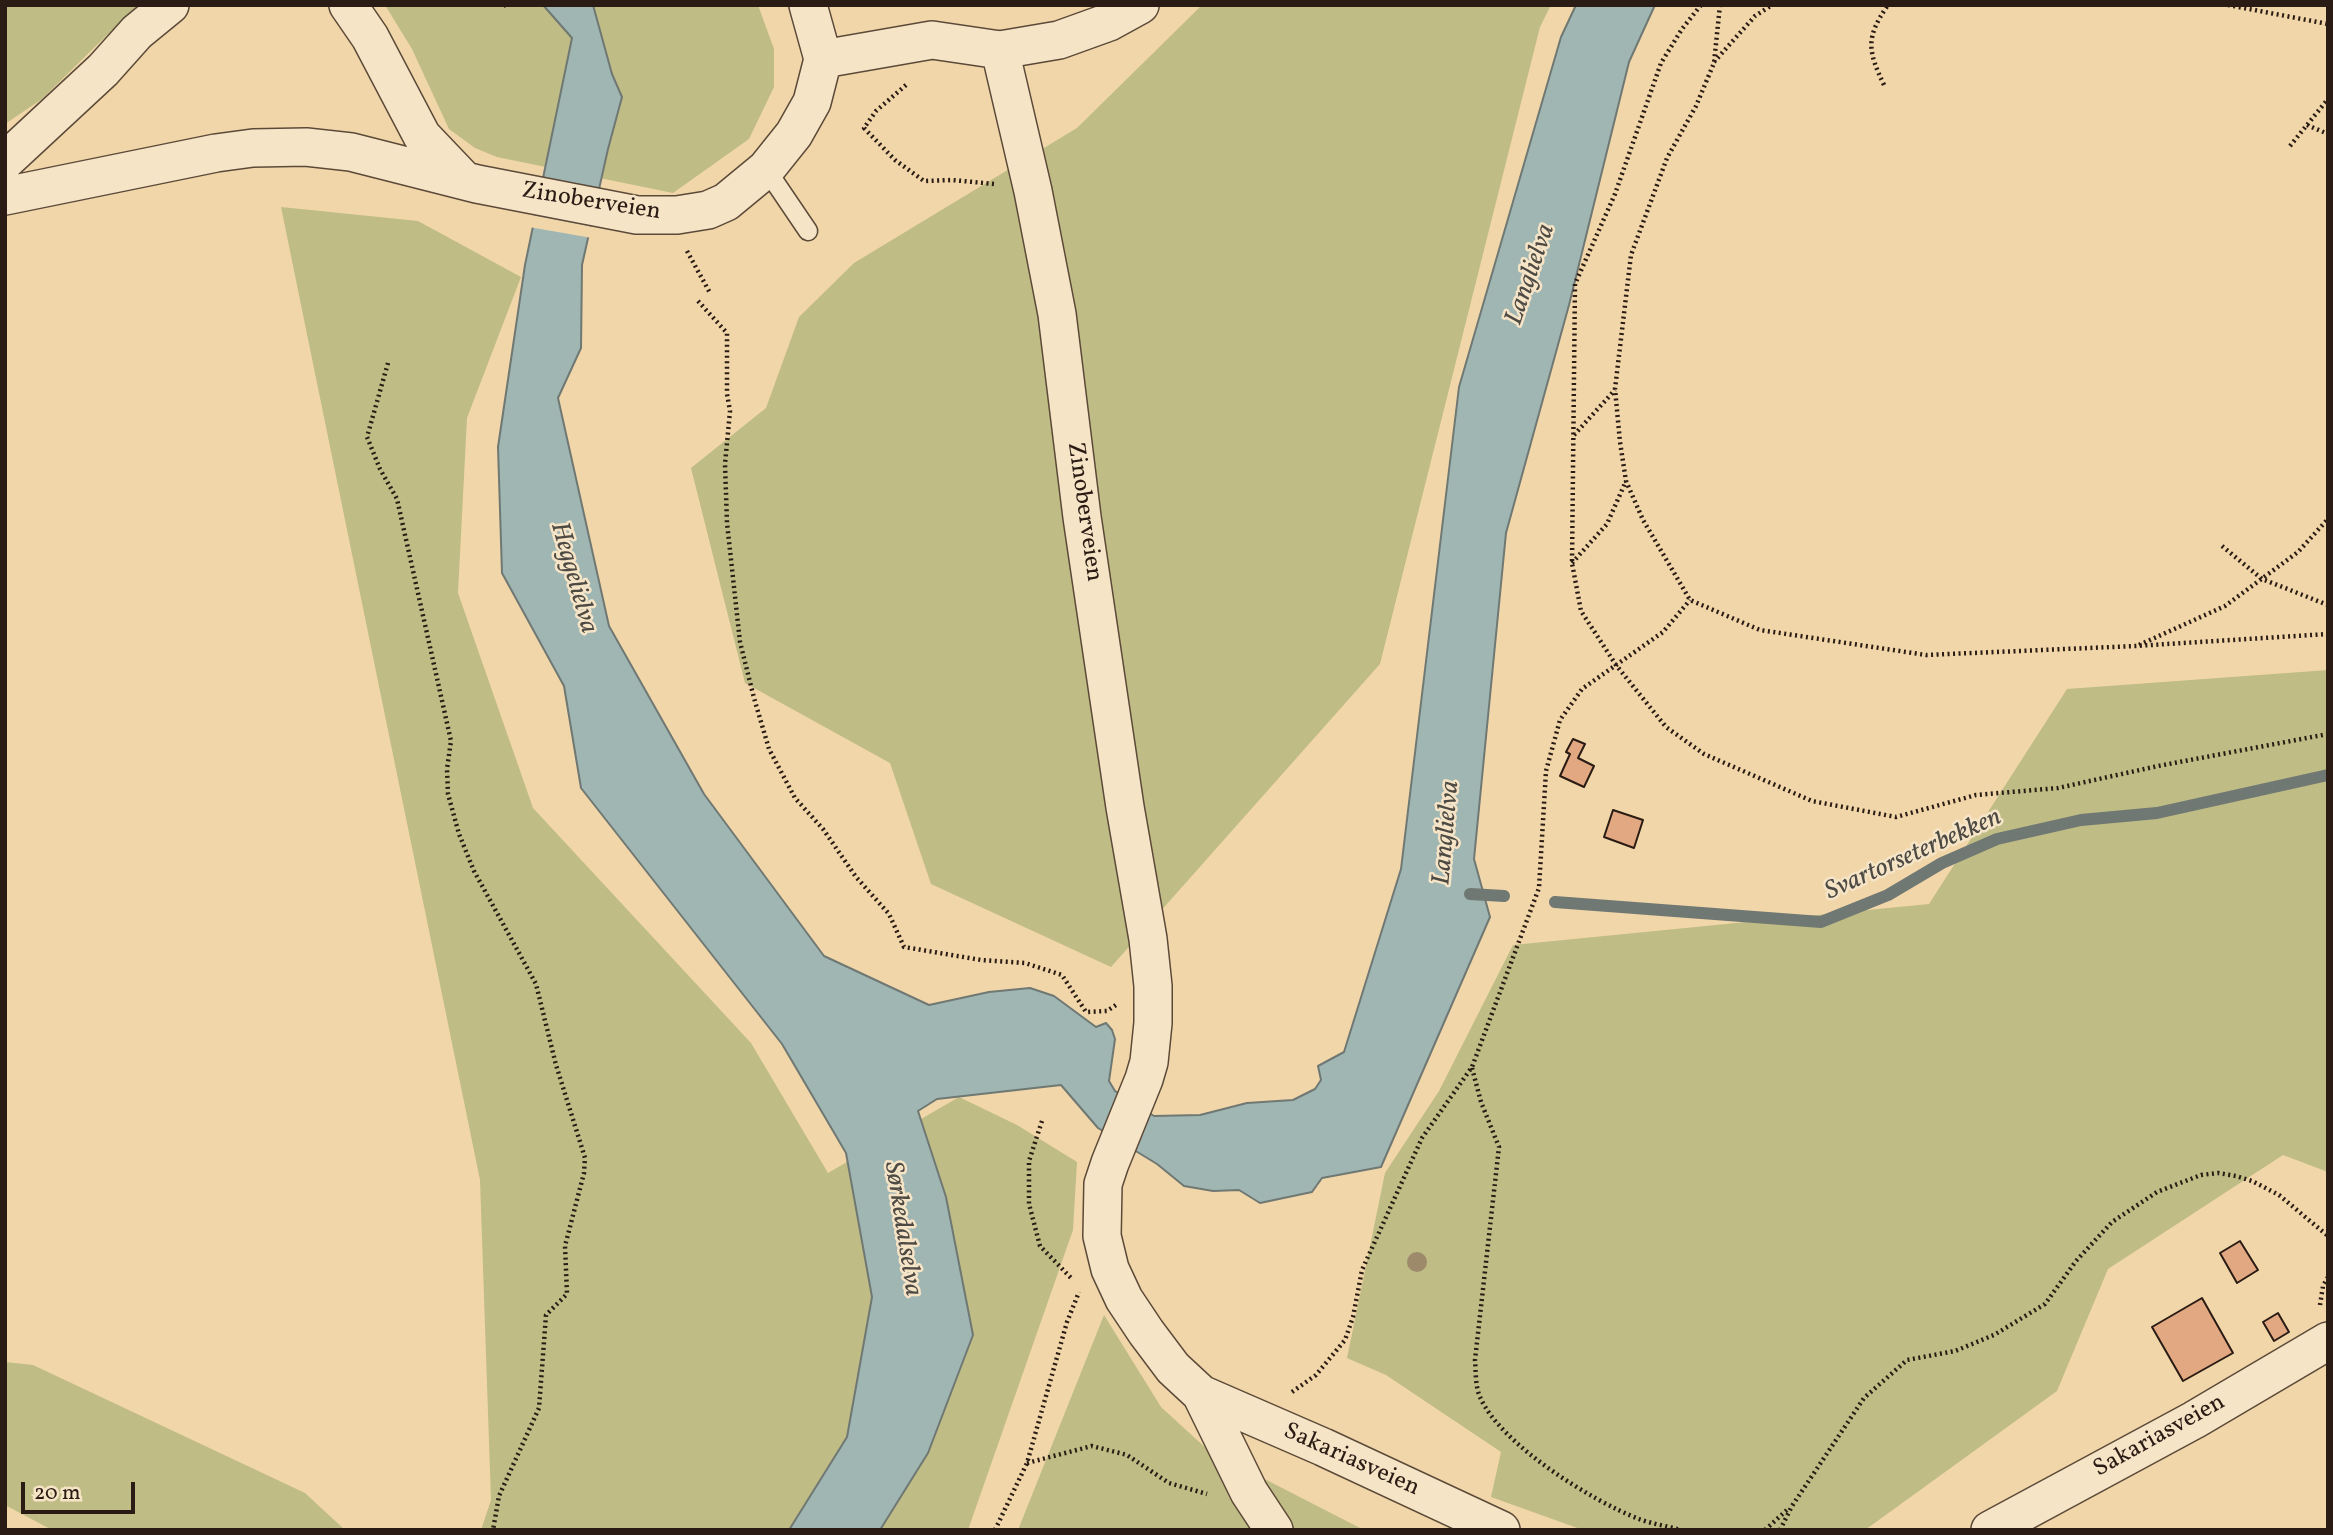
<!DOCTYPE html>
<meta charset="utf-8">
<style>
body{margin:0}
#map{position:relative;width:2333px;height:1535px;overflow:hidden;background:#f1d6a9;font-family:Vollkorn,serif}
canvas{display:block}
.frame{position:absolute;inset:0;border:7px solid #2a1c14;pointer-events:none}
.scale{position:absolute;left:21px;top:1482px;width:114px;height:32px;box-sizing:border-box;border:4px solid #2a1c14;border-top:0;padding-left:9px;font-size:21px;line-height:24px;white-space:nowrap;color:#2a1c14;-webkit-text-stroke:5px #f6e4c7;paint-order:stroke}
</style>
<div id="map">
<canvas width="2333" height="1535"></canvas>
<div class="frame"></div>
<div class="scale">20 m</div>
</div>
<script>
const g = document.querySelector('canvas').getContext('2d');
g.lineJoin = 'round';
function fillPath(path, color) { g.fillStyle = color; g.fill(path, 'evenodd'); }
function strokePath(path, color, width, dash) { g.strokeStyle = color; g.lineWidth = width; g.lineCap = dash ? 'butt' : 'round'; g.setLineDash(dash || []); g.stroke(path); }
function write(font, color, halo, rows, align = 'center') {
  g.font = font + ' Vollkorn,serif'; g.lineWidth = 5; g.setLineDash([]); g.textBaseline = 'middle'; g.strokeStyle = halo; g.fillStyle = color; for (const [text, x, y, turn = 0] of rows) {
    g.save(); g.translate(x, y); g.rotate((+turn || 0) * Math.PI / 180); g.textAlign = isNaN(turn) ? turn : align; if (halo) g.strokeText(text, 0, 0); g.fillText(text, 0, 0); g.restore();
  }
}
const green = new Path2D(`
 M 5,5 L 144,5 L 106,36 L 42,99 L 5,124 Z
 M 385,5 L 758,5 L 774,49 L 774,87 L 749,139 L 673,193 L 497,157 L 475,148 L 449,129 L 412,49 Z
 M 1202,5 L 1551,5 L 1540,27 L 1380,664 L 1111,967 L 931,884 L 890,763 L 745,683 L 691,468 L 766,408 L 799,317 L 854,263 L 1077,128 Z
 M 281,207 L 418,221 L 521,277 L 467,418 L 458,593 L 533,808 L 751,1043 L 828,1173 L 959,1097 L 1017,1125 L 1077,1162 L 1073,1230 L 968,1530 L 481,1530 L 491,1500 L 480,1180 Z
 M 2328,670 L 2328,1172 L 2283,1155 L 2108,1269 L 2057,1391 L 1865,1530 L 1583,1530 L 1491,1497 L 1501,1452 L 1386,1375 L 1347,1358 L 1385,1173 L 1439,1091 L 1513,945 L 1929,904 L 2067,689 Z
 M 1104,1315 L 1161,1407 L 1208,1450 L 1364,1530 L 1018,1530 Z
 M 5,1362 L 33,1365 L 305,1493 L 345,1530 L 52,1530 L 5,1505 Z`);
const water = new Path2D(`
 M 543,5 L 593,5 L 612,74 L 622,97 L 608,149 L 582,265 L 581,348 L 558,398 L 609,626 L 704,794 L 824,956 L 929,1005 L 989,992 L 1030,988 L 1054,996 L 1096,1027 L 1106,1023 L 1112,1030 L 1115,1039 L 1109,1081 L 1115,1091 L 1154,1116 L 1200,1115 L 1247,1103 L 1293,1100 L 1315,1089 L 1321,1080 L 1318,1066 L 1344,1052 L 1401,869 L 1459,387 L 1561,37 L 1576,5 L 1655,5 L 1629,62 L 1569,305 L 1506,533 L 1474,859 L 1490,917 L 1381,1167 L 1322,1178 L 1312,1192 L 1260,1203 L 1239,1190 L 1213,1191 L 1184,1186 L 1157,1164 L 1098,1128 L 1061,1085 L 937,1099 L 918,1111 L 946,1197 L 973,1335 L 928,1453 L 880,1530 L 789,1530 L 847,1437 L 872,1297 L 846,1153 L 782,1044 L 581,788 L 564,686 L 502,573 L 498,447 L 525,265 L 572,38 Z`);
const pier = new Path2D(`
 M 532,215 L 594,227 L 592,238 L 529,227 Z`);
const stream = new Path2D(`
 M 1470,894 L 1504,896
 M 1555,902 L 1821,922 L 1888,895 L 1942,863 L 1997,839 L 2081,820 L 2157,813 L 2328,775`);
const building = new Path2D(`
 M 1573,739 L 1585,744 L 1578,758 L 1594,766 L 1584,787 L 1560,776 L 1570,754 L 1566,752 Z
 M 1613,810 L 1643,820 L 1634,848 L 1604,837 Z
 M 2240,1241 L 2258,1270 L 2237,1283 L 2220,1253 Z
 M 2202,1298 L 2233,1353 L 2183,1381 L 2152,1327 Z
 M 2278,1313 L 2289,1332 L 2274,1341 L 2263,1322 Z`);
const path = new Path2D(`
 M 505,5 L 507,7
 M 1701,5 L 1682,29 L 1661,63 L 1615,194 L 1575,284 L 1572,563 L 1581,611 L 1616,665 L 1666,727 L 1704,754 L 1812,801 L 1896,817 L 1976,795 L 2058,788 L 2158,766 L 2328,734
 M 1720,5 L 1714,63 L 1696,106 L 1667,158 L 1631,255 L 1615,389 L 1620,442 L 1626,481 L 1643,520 L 1690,600 L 1760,630 L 1926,655 L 2135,646 L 2328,634
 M 2228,5 L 2328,24
 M 1714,62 L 1755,16 L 1772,5
 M 906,85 L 876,111 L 864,128 L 895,160 L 924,181 L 952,180 L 995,184
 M 1884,85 C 1868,51 1865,38 1888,5
 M 2307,125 L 2328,134
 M 2290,146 L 2328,99
 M 687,251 L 710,293
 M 698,301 L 727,333 L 727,394 L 730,411 L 725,464 L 727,523 L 740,642 L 754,698 L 769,749 L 795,798 L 823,829 L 856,877 L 889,914 L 904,947 L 981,960 L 1025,963 L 1062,975 L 1086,1012 L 1107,1011 L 1116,1005
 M 388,363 L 367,437 L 380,469 L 397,499 L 451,741 L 447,769 L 448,794 L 459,834 L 474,871 L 536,984 L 556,1065 L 585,1158 L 584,1173 L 565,1246 L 567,1294 L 546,1315 L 539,1408 L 499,1496 L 493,1530
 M 1574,435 L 1615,390
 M 2222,546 L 2262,579 L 2328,605
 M 1572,563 L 1607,524 L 1626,481
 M 2139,645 L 2225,606 L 2298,552 L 2327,520
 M 1472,1068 L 1481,1102 L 1499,1147 L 1475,1360 C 1476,1371 1475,1386 1480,1397 C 1500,1444 1592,1501 1639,1519 C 1652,1524 1667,1526 1681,1530
 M 1042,1121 L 1029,1161 L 1029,1204 L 1040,1246 L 1073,1280
 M 2320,1305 L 2323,1286 L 2328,1277
 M 1292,1392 L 1316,1375 L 1345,1340 L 1353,1317 L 1362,1270 L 1422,1138 L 1472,1067 L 1539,888 L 1546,771 L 1560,720 L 1582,689 L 1663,632 L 1690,600
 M 1027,1463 L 1092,1446 L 1127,1455 L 1169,1483 L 1207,1494
 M 995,1530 L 1027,1463 L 1067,1322 L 1079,1292
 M 1765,1530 L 1788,1509
 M 1780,1530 L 1792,1506 L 1864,1398 L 1907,1360 L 1955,1351 L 1994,1335 L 2045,1304 L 2076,1261 L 2112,1222 L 2157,1192 L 2201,1175 L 2218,1173 L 2236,1176 L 2252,1181 L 2279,1195 L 2328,1236`);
const service = new Path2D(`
 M 766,169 L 808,231`);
const minor = new Path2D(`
 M 348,5 L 370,37 L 422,136 L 463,179
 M 1000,50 L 1033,191 L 1057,314 L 1082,517 L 1125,807 L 1148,939 L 1153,986 L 1153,1023 L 1149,1062 L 1144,1079 L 1110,1163 L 1103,1184 L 1102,1236 L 1110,1269 L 1124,1299 L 1146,1332 L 1173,1368 L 1201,1394 L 1249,1492 L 1274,1530
 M 823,59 L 932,40 L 1000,50 L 1059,40 L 1109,22 L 1140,5
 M 5,161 L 103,70 L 137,32 L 170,5
 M 5,196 L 216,153 L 253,148 L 306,147 L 351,152 L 477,184 L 637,215 L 677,215 L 708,210 L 726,202 L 766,169 L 794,134 L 812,102 L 823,59 L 808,5
 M 1201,1394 L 1323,1447 L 1501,1530
 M 1990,1530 L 2194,1420 L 2328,1341`);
const trees = [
 [1417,1262]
];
const streetNames = [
 ["Zinoberveien",591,203,9],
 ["Zinoberveien",1083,512,82],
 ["Sakariasveien",2160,1437,-29],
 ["Sakariasveien",1351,1461,24]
];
const waterNames = [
 ["Langlielva",1532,275,-71],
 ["Heggelielva",572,578,74],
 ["Langlielva",1448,833,-85],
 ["Svartorseterbekken",1914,856,-24],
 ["Sørkedalselva",901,1229,81]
];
fillPath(green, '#bfbc85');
fillPath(water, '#9fb6b3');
strokePath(water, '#707873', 2);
fillPath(pier, '#f1d6a9');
strokePath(stream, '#707873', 12);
fillPath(building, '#e2a881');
strokePath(building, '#2a1c14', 2);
strokePath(service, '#5c4a39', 21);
strokePath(minor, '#5c4a39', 40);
strokePath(path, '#2a1c14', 4.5, [2, 3.5]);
strokePath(service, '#f6e4c7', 18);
strokePath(minor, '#f6e4c7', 37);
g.fillStyle = '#9c8a6a';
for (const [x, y] of trees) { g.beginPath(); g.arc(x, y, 10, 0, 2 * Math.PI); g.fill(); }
write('24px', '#2a1c14', '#f6e4c7', streetNames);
write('italic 26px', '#4d4a44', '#f6e4c7', waterNames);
</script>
